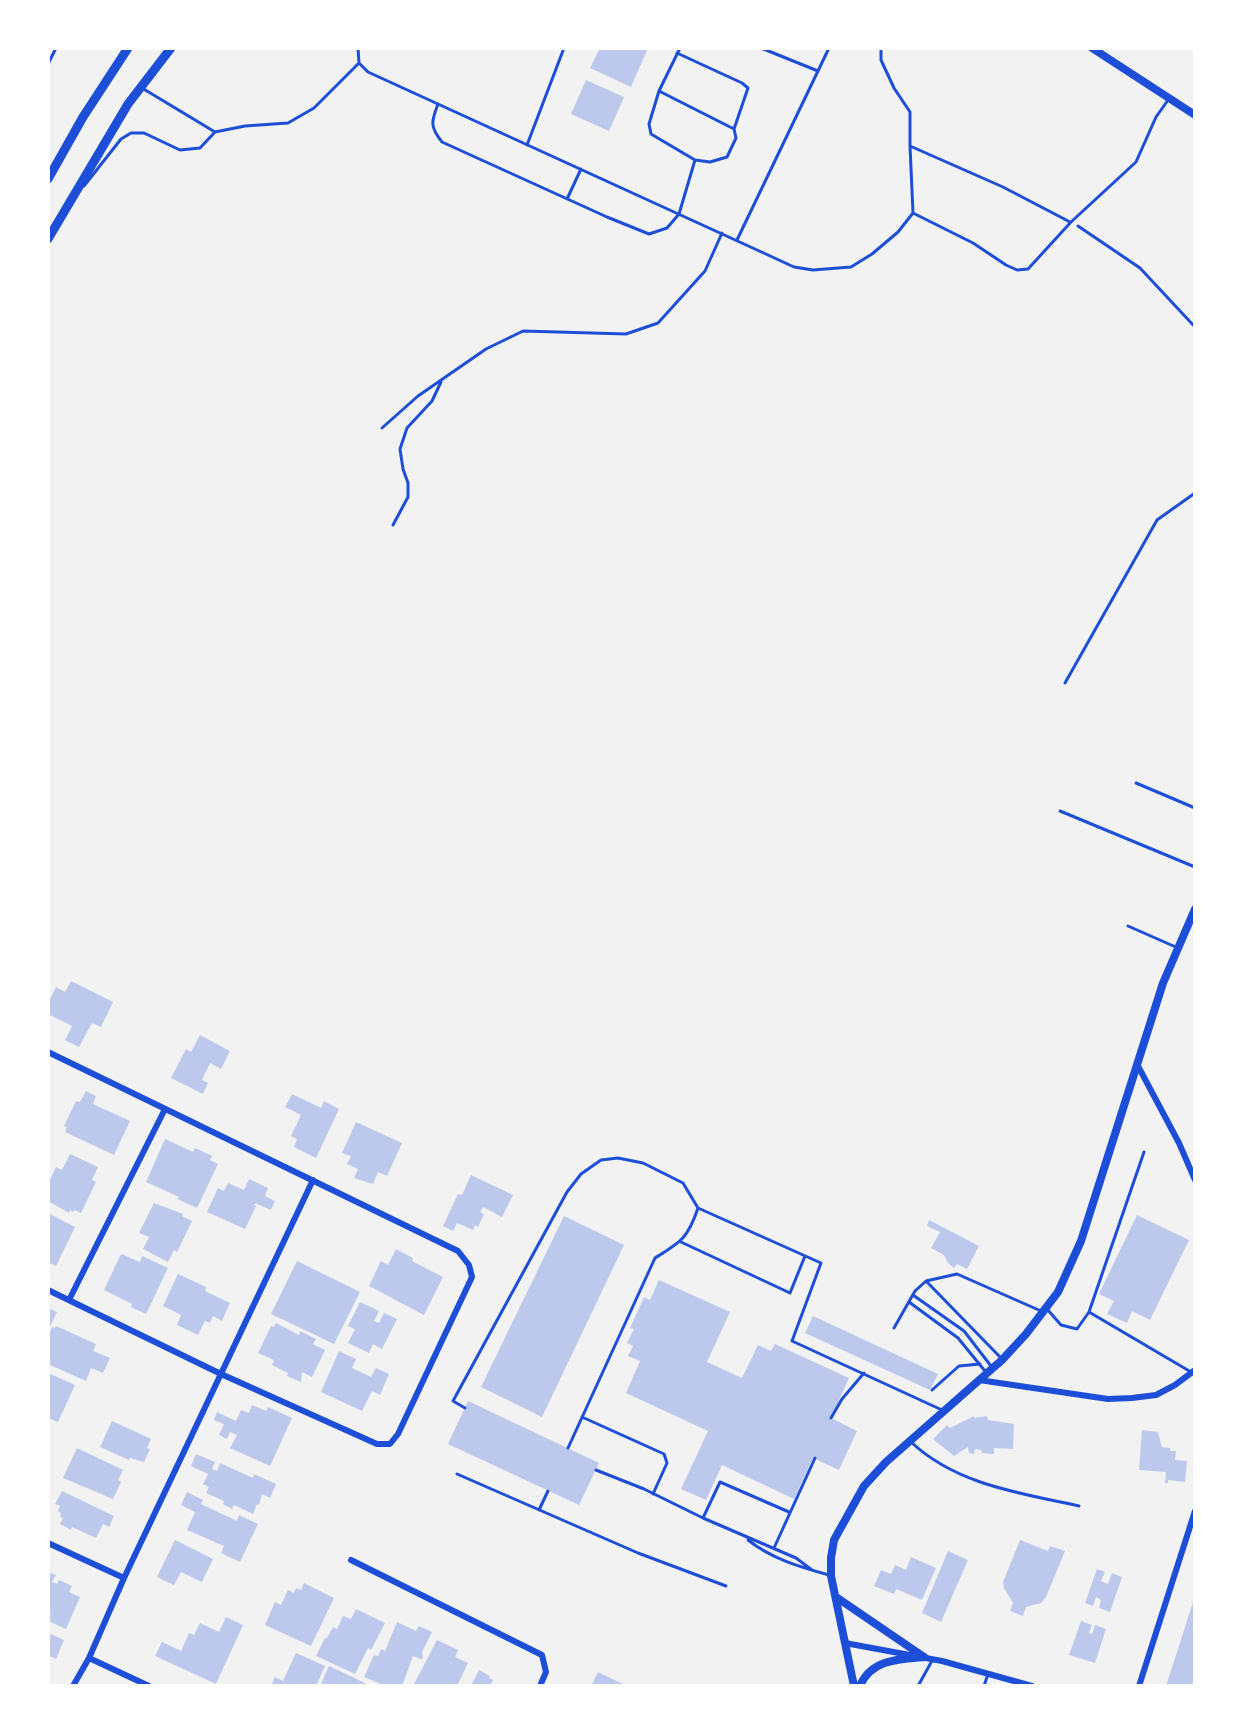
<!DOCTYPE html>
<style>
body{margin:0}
#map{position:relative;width:1243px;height:1734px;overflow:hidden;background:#f2f2f2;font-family:"Public Sans",sans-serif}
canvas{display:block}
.frame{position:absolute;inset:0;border:50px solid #fff;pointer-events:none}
</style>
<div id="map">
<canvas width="1243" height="1734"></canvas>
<div class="frame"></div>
</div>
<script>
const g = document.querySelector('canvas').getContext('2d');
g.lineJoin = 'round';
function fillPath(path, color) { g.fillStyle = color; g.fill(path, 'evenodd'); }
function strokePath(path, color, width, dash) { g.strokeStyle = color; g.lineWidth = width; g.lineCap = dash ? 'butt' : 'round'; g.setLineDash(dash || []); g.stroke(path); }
const building = new Path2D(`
 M 600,48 L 648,48 L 631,87 L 590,68 Z
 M 586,80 L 624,97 L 609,131 L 571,114 Z
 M 71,981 L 113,1002 L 101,1027 L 92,1023 L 79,1047 L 65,1040 L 72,1026 L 48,1014 L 48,1003 L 56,987 L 65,992 Z
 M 200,1035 L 230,1051 L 221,1069 L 210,1063 L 202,1080 L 208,1083 L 203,1094 L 171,1078 L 186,1049 L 191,1052 Z
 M 86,1091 L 96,1096 L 93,1104 L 130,1121 L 114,1155 L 65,1132 L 67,1127 L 64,1126 L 76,1101 L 80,1102 Z
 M 292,1094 L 321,1108 L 324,1101 L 339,1109 L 316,1158 L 294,1147 L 297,1139 L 291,1136 L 301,1115 L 285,1107 Z
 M 356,1122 L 402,1143 L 387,1176 L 378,1172 L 373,1184 L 354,1178 L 358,1169 L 347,1164 L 351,1156 L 342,1153 Z
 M 165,1139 L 193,1152 L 195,1148 L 212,1156 L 210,1160 L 218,1164 L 197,1208 L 177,1199 L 179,1197 L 146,1182 Z
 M 70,1154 L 98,1167 L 92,1180 L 96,1182 L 81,1213 L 74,1210 L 73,1212 L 70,1210 L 69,1213 L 48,1201 L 48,1184 L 56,1167 L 62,1170 Z
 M 471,1175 L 513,1195 L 502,1217 L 483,1207 L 480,1212 L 484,1214 L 478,1227 L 475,1225 L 473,1230 L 457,1223 L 453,1231 L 443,1226 L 458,1194 L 462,1195 Z
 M 249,1179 L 268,1188 L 265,1196 L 275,1201 L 271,1210 L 255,1203 L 254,1205 L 256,1206 L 245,1229 L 207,1212 L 218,1188 L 224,1191 L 228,1183 L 244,1190 Z
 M 154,1203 L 183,1214 L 182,1216 L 192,1221 L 177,1252 L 174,1250 L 168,1262 L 143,1249 L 149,1237 L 139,1233 Z
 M 48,1213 L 75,1227 L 56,1266 L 48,1262 Z
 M 1137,1215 L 1189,1240 L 1150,1320 L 1132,1311 L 1127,1323 L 1107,1314 L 1114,1301 L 1099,1294 Z
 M 564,1216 L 624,1245 L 542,1417 L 481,1387 Z
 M 929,1220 L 979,1246 L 967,1269 L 957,1264 L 954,1268 L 948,1263 L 944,1255 L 931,1248 L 940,1232 L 927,1226 Z
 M 396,1249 L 413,1258 L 412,1261 L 443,1277 L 424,1315 L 369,1286 L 381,1261 L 388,1265 Z
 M 121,1254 L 140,1262 L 142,1256 L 168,1268 L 146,1314 L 131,1307 L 132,1304 L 104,1290 Z
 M 297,1261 L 360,1292 L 334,1344 L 271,1314 Z
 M 178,1274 L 206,1287 L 205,1291 L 230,1303 L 222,1321 L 213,1316 L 210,1323 L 205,1321 L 198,1335 L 177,1325 L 181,1315 L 163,1306 Z
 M 659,1280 L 730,1312 L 707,1362 L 742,1378 L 758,1345 L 771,1351 L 775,1344 L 849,1378 L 831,1418 L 857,1431 L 839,1470 L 813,1458 L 794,1499 L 722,1465 L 706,1500 L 681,1489 L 708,1431 L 626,1393 L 640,1361 L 628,1356 L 633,1346 L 627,1343 L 634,1329 L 630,1328 L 644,1297 L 650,1300 Z
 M 360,1302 L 379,1311 L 374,1321 L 379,1323 L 384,1313 L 397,1319 L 382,1349 L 373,1344 L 369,1353 L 348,1343 L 355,1329 L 348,1326 Z
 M 48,1308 L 57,1312 L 48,1331 Z
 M 813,1316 L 938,1374 L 930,1390 L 805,1333 Z
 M 276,1323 L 299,1335 L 300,1331 L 316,1339 L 313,1344 L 325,1350 L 312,1377 L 302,1372 L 301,1382 L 287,1376 L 288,1373 L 272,1365 L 274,1360 L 258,1353 L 271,1326 L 274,1327 Z
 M 56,1326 L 96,1344 L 93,1351 L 110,1358 L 103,1373 L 91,1368 L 86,1381 L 48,1364 L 48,1336 L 52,1327 L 55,1328 Z
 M 339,1351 L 356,1359 L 352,1368 L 371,1377 L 376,1368 L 389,1374 L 380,1395 L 372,1391 L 362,1411 L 321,1392 Z
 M 48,1373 L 75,1385 L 58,1422 L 48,1418 Z
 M 468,1401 L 599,1463 L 579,1505 L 448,1444 Z
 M 252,1405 L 266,1411 L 268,1407 L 292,1418 L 270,1466 L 230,1448 L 237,1435 L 230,1432 L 227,1439 L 219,1435 L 224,1424 L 214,1420 L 217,1412 L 236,1421 L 241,1410 L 249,1413 Z
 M 974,1416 L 974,1418 L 987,1416 L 988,1420 L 1014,1424 L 1013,1449 L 994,1448 L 994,1454 L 982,1453 L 981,1450 L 975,1449 L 974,1454 L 969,1453 L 968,1447 L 954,1456 L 933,1439 L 947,1425 L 950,1428 Z
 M 112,1421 L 151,1439 L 147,1448 L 150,1449 L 144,1462 L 130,1458 L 129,1460 L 100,1447 Z
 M 1142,1430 L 1158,1432 L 1162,1447 L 1170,1448 L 1170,1451 L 1176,1451 L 1175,1460 L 1187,1461 L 1185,1482 L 1168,1480 L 1168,1483 L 1165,1483 L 1166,1472 L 1139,1470 Z
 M 77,1448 L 123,1470 L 118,1480 L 121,1482 L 113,1499 L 63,1478 Z
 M 196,1454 L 215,1462 L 212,1469 L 217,1471 L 220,1463 L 253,1478 L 254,1474 L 276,1484 L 270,1498 L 262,1494 L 259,1505 L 257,1504 L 253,1514 L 234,1505 L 232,1509 L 223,1504 L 224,1501 L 206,1493 L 209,1487 L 203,1484 L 208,1474 L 191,1466 Z
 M 62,1491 L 114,1516 L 109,1527 L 103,1524 L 96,1538 L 72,1527 L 71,1530 L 60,1524 L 63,1518 L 60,1517 L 61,1513 L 58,1511 L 60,1506 L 55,1504 Z
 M 187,1492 L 203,1500 L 201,1504 L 237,1521 L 239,1515 L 258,1524 L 240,1562 L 221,1553 L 224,1546 L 187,1530 L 195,1512 L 181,1505 Z
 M 175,1540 L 213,1559 L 202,1582 L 181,1572 L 174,1585 L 157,1577 Z
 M 1020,1540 L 1048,1551 L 1050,1546 L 1065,1551 L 1046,1597 L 1041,1603 L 1026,1607 L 1023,1616 L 1010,1611 L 1013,1603 L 1004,1588 L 1003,1582 Z
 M 948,1551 L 968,1560 L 941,1622 L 922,1613 Z
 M 911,1557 L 936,1568 L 922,1600 L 896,1589 L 894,1594 L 874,1586 L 881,1570 L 891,1574 L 895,1565 L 906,1570 Z
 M 1097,1569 L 1105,1572 L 1101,1581 L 1108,1584 L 1112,1573 L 1122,1577 L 1110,1612 L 1099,1608 L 1101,1600 L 1096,1597 L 1093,1606 L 1085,1603 Z
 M 48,1572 L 56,1575 L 52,1582 L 57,1584 L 59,1580 L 72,1586 L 69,1592 L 80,1597 L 66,1629 L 48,1621 L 51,1613 L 48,1611 Z
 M 304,1583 L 334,1598 L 311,1646 L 265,1625 L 275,1602 L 281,1605 L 288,1590 L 294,1593 L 296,1588 L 301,1590 Z
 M 1195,1596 L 1195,1686 L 1166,1686 Z
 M 356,1609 L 385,1623 L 371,1650 L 368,1648 L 355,1674 L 316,1656 L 325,1638 L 327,1638 L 333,1627 L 337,1629 L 343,1616 L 351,1619 Z
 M 226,1617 L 243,1625 L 216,1684 L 155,1656 L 162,1642 L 181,1651 L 189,1633 L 194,1635 L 200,1623 L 219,1632 Z
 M 1081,1621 L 1092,1625 L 1089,1633 L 1092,1634 L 1095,1625 L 1106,1629 L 1095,1663 L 1069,1655 Z
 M 397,1622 L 416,1631 L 419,1626 L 432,1632 L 422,1652 L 423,1658 L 421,1659 L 413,1656 L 402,1686 L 386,1686 L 364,1677 L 374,1655 L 378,1656 L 381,1649 L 385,1651 Z
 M 48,1633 L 64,1640 L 56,1659 L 48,1655 Z
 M 437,1640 L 458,1650 L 455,1657 L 468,1663 L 457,1686 L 413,1686 Z
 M 296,1653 L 325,1666 L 316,1686 L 271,1686 L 275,1677 L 283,1681 Z
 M 329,1666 L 365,1683 L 364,1686 L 320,1686 Z
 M 479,1670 L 490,1676 L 489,1678 L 493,1680 L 490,1686 L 471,1686 Z
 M 598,1672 L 627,1686 L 591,1686 Z`);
const path = new Path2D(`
 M 48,64 L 56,48
 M 1078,226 L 1140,268 L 1195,327
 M 1065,683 L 1157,520 L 1195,493`);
const service = new Path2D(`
 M 358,48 L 359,63 L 368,72 L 768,255 L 794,267 L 813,270 L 851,267 L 872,254 L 898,232 L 913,213 L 910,146
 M 761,48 L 818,71
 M 881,48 L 881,60 L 894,88 L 910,112 L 910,146 L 1003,187 L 1070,222
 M 677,53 L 742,83 L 748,88 L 734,129
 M 142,88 L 215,132
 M 659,91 L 649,124 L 651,134 L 695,160
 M 438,104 C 431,122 430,127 442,142 L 607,217 L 649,234 L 667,228 L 679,214 L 695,160 L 710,162 L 727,157 L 736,138 L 734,129 L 659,91 L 680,48
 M 527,145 L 564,48
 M 84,186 L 121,139 L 131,133 L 144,133 L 180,150 L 200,148 L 215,132 L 245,126 L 288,123 L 314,108 L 359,63
 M 567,199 L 581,169
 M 913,213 L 973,243 L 1006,265 L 1017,270 L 1028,269 L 1071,222 L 1136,162 L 1156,117 L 1168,100
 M 737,240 L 829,48
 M 382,428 L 418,396 L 486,349 L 523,331 L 626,334 L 658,323 L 705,271 L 722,233
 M 393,525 L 408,497 L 408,483 L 403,469 L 400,449 L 407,428 L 432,401 L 441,382
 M 1136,783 L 1195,808
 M 1060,811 L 1195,867
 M 1128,926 L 1178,948
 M 681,1242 L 790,1293 L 805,1256
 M 926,1281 L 1001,1358
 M 913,1295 L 964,1331 L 991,1366
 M 909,1302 L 958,1338 L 985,1371
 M 1047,1309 L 1061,1325 L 1077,1329 L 1089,1312 L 1144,1152
 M 1089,1312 L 1191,1372
 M 894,1328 L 915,1291 L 926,1281 L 957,1274 L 1041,1311
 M 932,1390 L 959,1366 L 980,1364
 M 465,1408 L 453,1401 L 567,1192 L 581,1174 L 601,1160 L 618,1158 L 643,1163 L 683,1183 L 698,1208 L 821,1263 L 792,1341 L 942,1410
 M 582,1417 L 664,1454 L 667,1463 L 653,1494
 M 831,1418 L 842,1399 L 864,1373
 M 911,1442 C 957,1485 1020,1493 1079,1506
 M 568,1448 L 655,1258 C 681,1242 688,1238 698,1208
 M 596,1470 L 644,1489 L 703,1518
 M 457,1474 L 638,1553 L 726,1586
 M 539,1510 L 548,1491
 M 789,1512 L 720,1482 L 703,1518 L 796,1558 L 812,1570
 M 748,1540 C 772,1559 800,1567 829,1575
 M 774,1548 L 815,1458
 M 918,1686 L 933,1659
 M 984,1686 L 988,1674`);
const minor = new Path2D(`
 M 48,1052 L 458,1251 L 469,1265 L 472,1277 L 398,1434 L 390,1444 L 377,1444 L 221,1374 L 48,1290
 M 1138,1066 L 1179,1143 L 1195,1180
 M 69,1300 L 165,1109
 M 979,1380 L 1108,1399 L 1132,1398 L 1156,1395 L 1175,1385 L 1195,1370
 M 48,1543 L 124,1578
 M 351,1560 L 542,1655 L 546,1672 L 540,1686
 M 845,1643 L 942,1661 L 1032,1686
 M 89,1658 L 149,1686
 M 73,1686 L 89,1658 L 124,1578 L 313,1180
 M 1139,1686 L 1195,1511`);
const tertiary = new Path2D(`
 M 1092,48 L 1195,115
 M 836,1597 L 924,1657
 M 854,1686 L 831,1576 L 831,1558 L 834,1540 L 864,1486 L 886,1462 L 1002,1360 L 1026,1334 L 1058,1292 L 1081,1241 L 1163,983 L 1195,909
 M 860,1686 C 871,1659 900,1659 924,1657`);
const secondary = new Path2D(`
 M 48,179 L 83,117 L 128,48
 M 48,239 L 128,104 L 171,48`);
fillPath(building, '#bdc9ec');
strokePath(path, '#1d4ed8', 3);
strokePath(service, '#1d4ed8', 3);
strokePath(minor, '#1d4ed8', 6);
strokePath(tertiary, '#1d4ed8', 8);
strokePath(secondary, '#1d4ed8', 9);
</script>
